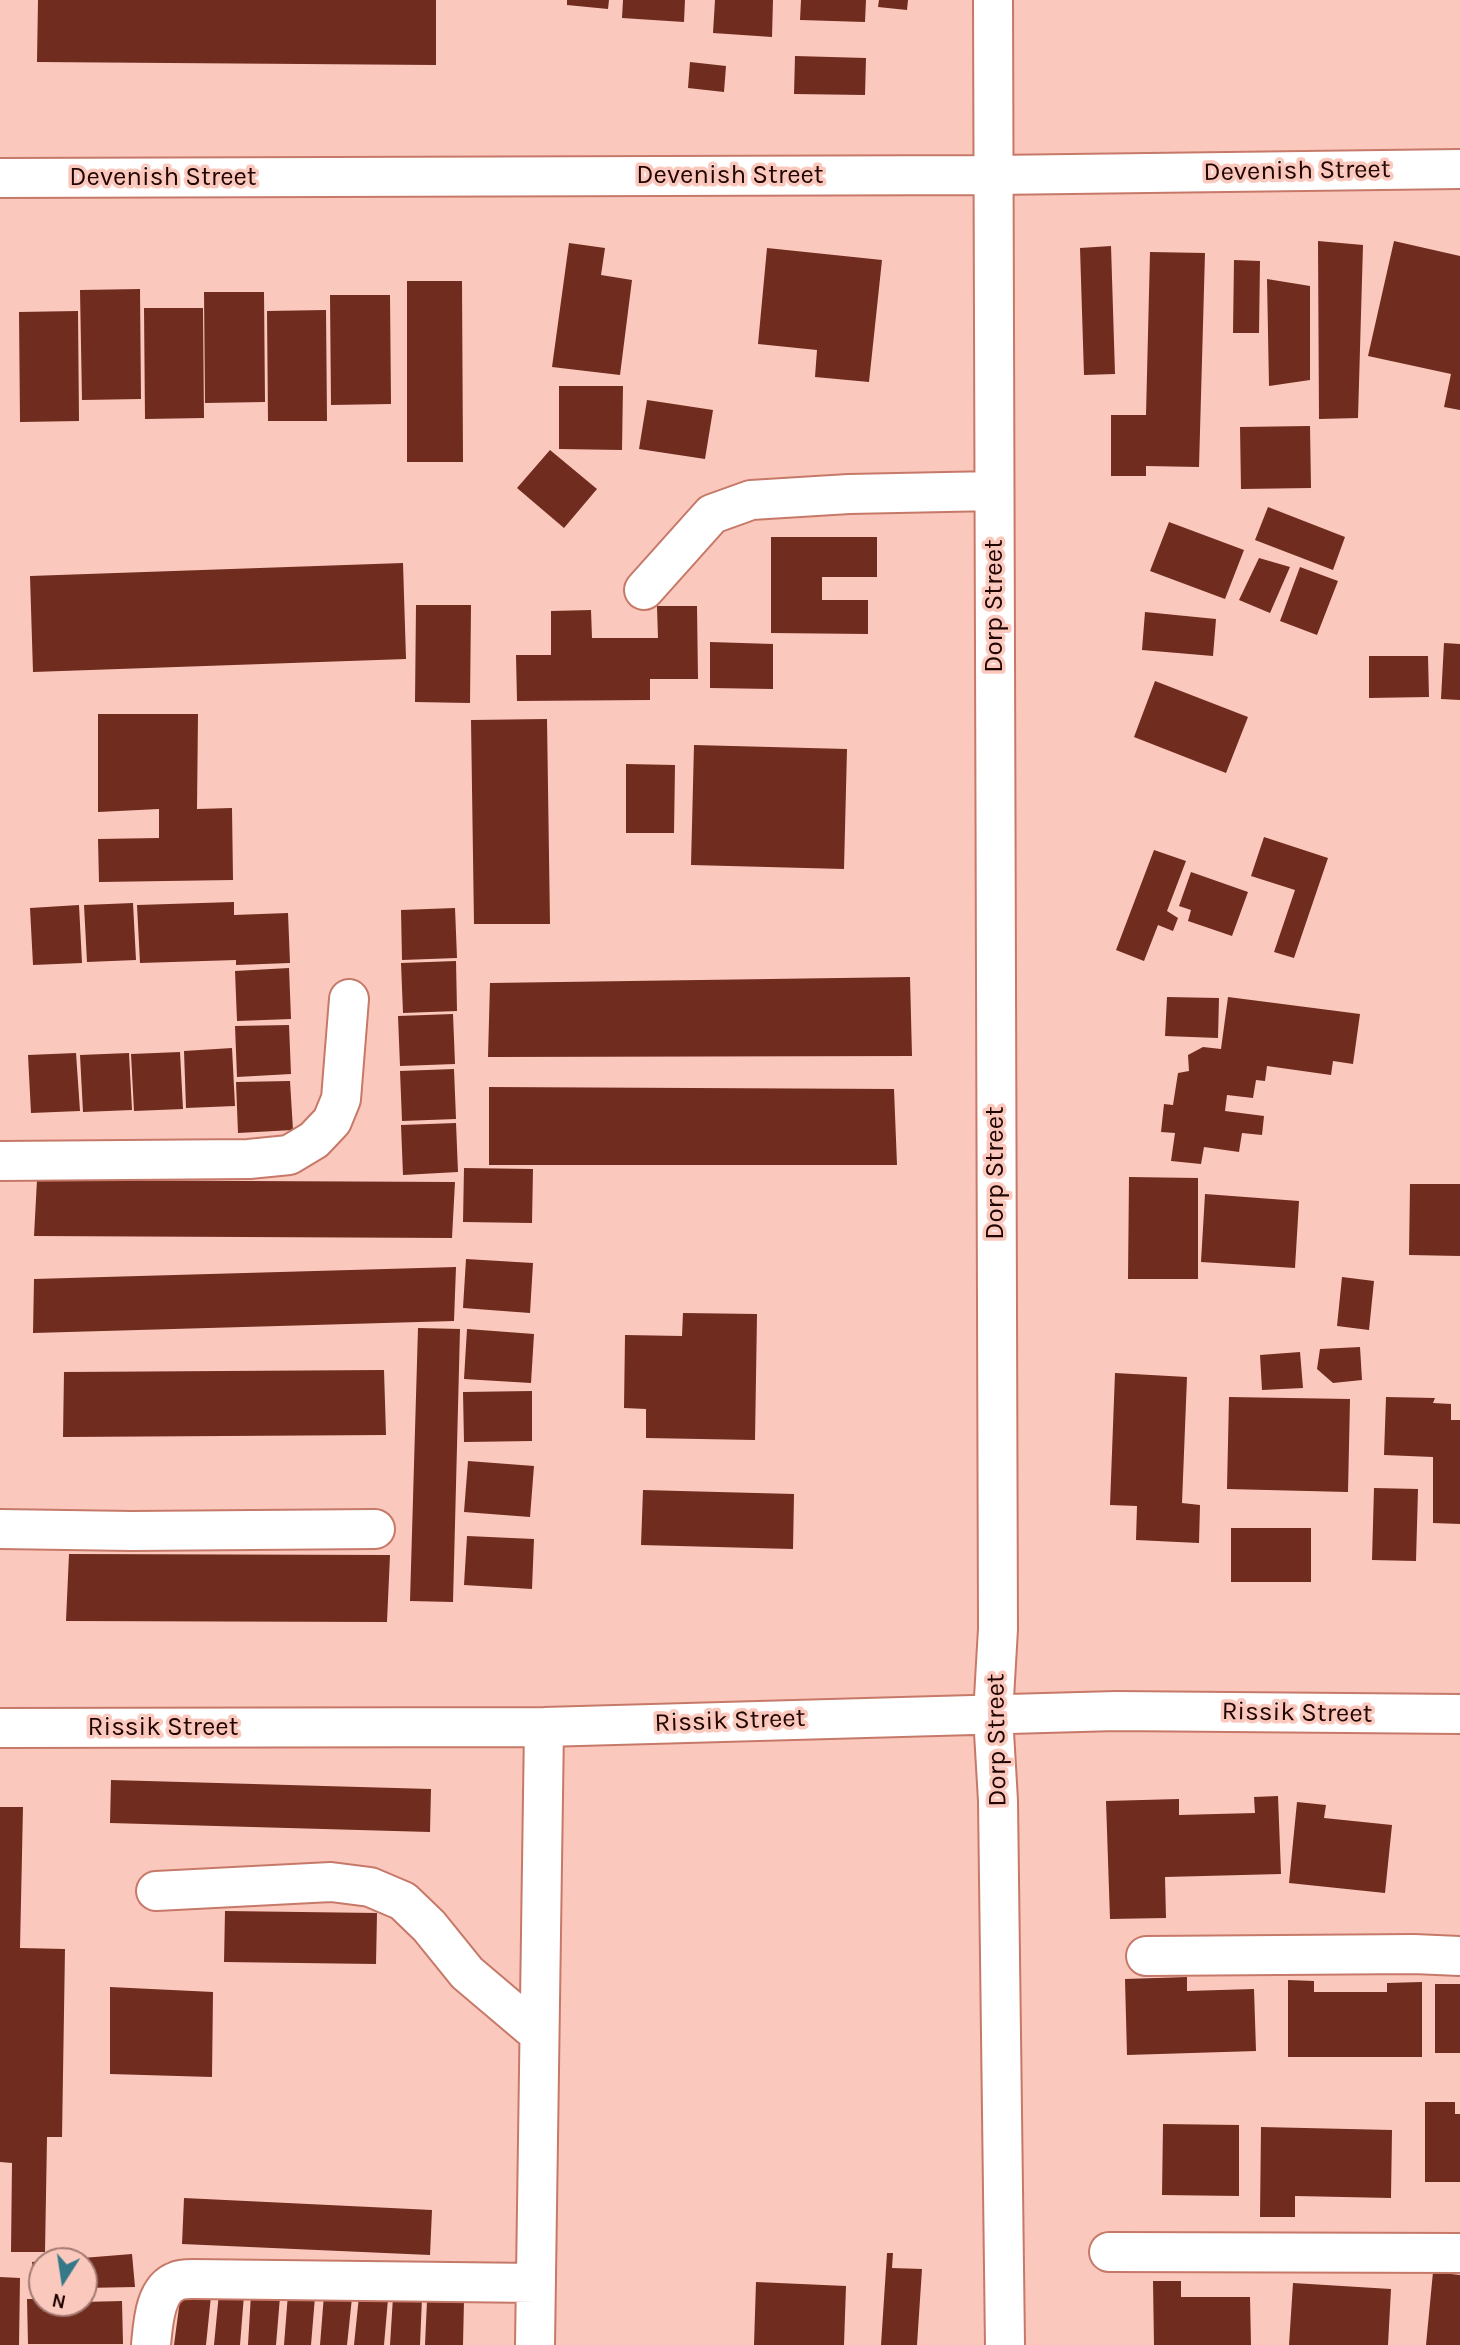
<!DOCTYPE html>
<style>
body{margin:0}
#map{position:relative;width:1460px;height:2345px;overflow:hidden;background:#fbc8bd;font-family:Karla,sans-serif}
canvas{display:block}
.north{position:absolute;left:28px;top:2247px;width:70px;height:70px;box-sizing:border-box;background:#fbc8bd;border:2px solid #a37a72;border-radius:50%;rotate:192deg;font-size:19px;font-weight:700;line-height:28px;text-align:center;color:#200502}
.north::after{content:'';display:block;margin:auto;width:24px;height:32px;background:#357988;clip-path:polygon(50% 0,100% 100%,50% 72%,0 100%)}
</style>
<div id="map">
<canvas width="1460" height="2345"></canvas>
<div class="north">N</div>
</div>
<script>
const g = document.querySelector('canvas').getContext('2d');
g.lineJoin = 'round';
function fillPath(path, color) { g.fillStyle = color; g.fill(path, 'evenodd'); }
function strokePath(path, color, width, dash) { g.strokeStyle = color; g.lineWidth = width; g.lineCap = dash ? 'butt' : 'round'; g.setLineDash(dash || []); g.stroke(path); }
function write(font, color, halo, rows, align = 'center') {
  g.font = font + ' Karla,sans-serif'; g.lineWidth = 7; g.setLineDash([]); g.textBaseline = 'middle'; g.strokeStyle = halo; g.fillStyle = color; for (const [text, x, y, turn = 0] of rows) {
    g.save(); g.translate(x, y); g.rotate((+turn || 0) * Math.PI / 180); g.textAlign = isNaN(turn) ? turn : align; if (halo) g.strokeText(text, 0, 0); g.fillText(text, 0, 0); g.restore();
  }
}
const building = new Path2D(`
 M 38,0 L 436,0 L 436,65 L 37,62 Z
 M 567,0 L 609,0 L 608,9 L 567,5 Z
 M 623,0 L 685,0 L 684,22 L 622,18 Z
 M 715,0 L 773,0 L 772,37 L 713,33 Z
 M 801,0 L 866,0 L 865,22 L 800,20 Z
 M 879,0 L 908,0 L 907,10 L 878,7 Z
 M 795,56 L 866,58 L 865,95 L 794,94 Z
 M 690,62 L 726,66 L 724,92 L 688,88 Z
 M 1318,241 L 1363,245 L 1358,418 L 1319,419 Z
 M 1394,241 L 1460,256 L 1460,410 L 1444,407 L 1451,374 L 1368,356 Z
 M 569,243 L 605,248 L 601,275 L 632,280 L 620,375 L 552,367 Z
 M 1111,246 L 1115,374 L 1084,375 L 1080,248 Z
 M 767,248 L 882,260 L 869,382 L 815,377 L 817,350 L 758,344 Z
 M 1150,252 L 1205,253 L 1199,467 L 1146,466 L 1146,476 L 1111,476 L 1111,415 L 1146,415 Z
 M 1234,260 L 1260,261 L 1259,333 L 1233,333 Z
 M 1267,279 L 1310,286 L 1310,380 L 1269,386 Z
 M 407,281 L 462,281 L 463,462 L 407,462 Z
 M 140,289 L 141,399 L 82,400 L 80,290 Z
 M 204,292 L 264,292 L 265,402 L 205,403 Z
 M 330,295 L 390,295 L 391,404 L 331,405 Z
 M 144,308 L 203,308 L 204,418 L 145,419 Z
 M 326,310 L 327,421 L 268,421 L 267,311 Z
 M 78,311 L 79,421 L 20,422 L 19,312 Z
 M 559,386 L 623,386 L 622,450 L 559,449 Z
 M 647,400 L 713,410 L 705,459 L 639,449 Z
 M 1310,426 L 1311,488 L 1241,489 L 1240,427 Z
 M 550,450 L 597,489 L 564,528 L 517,488 Z
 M 1268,507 L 1345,537 L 1333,570 L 1255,540 Z
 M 1169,522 L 1244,550 L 1225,599 L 1150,571 Z
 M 771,537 L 877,537 L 877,577 L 822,577 L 822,600 L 868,600 L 868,634 L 771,633 Z
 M 1259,558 L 1290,567 L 1270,613 L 1239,600 Z
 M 403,563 L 406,659 L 33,672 L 30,576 Z
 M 1300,567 L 1338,581 L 1317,635 L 1280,621 Z
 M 416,605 L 471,605 L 470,703 L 415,702 Z
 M 657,606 L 697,606 L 698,679 L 650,679 L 650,700 L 517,701 L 516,655 L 551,655 L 551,611 L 591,610 L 592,638 L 658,638 Z
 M 1145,612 L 1216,619 L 1213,656 L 1142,650 Z
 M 710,642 L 773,644 L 773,689 L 710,688 Z
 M 1444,643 L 1460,644 L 1460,700 L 1441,699 Z
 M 1369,656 L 1428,656 L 1429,697 L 1369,698 Z
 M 1155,681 L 1248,717 L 1226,773 L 1134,737 Z
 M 98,714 L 198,714 L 197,809 L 232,808 L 233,880 L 99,882 L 98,839 L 159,838 L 159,809 L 98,812 Z
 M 547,719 L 550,924 L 474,924 L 471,720 Z
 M 694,745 L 847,749 L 844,869 L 691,865 Z
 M 626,764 L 675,765 L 674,833 L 626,833 Z
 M 1264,837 L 1328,858 L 1294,958 L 1274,952 L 1295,890 L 1251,876 Z
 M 1154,850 L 1186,861 L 1167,911 L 1178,918 L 1173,931 L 1158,925 L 1144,961 L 1116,950 Z
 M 1191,872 L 1248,892 L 1232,936 L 1188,921 L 1191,910 L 1179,906 Z
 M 234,902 L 234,915 L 288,913 L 290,963 L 236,965 L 236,960 L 140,963 L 137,905 Z
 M 133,903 L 136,960 L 87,962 L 84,905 Z
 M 79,905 L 82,963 L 33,965 L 30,908 Z
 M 455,908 L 457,958 L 402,960 L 401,910 Z
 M 456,961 L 457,1011 L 403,1013 L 401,963 Z
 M 289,968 L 291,1019 L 237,1021 L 235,971 Z
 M 910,977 L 912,1056 L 488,1057 L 490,983 Z
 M 1167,997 L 1219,998 L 1218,1038 L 1165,1036 Z
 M 1228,997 L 1360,1014 L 1353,1064 L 1333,1061 L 1331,1075 L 1267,1066 L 1265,1081 L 1256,1080 L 1253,1098 L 1227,1095 L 1225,1111 L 1264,1116 L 1262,1135 L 1242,1133 L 1239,1152 L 1204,1147 L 1201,1164 L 1171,1161 L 1175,1133 L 1161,1132 L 1164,1104 L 1173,1105 L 1178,1073 L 1189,1071 L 1188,1055 L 1203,1047 L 1221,1049 Z
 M 453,1014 L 455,1064 L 400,1066 L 398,1016 Z
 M 289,1025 L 291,1074 L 237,1077 L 235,1026 Z
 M 232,1048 L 235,1106 L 186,1108 L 184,1051 Z
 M 180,1052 L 183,1109 L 134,1111 L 131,1054 Z
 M 76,1053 L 80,1111 L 31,1113 L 28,1055 Z
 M 129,1053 L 132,1110 L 83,1112 L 80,1055 Z
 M 454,1069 L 456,1119 L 402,1121 L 400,1071 Z
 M 290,1081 L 293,1130 L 238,1133 L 236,1082 Z
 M 489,1087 L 894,1089 L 897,1165 L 489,1165 Z
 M 456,1123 L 458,1172 L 403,1175 L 401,1125 Z
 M 464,1168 L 533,1169 L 532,1223 L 463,1222 Z
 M 1129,1177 L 1198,1178 L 1198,1279 L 1128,1279 Z
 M 37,1180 L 455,1182 L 452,1238 L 34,1236 Z
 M 1410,1184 L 1460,1184 L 1460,1256 L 1409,1255 Z
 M 1205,1194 L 1299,1201 L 1295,1268 L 1201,1262 Z
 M 466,1259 L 533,1263 L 530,1313 L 463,1308 Z
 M 456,1267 L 454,1321 L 33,1333 L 34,1279 Z
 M 1342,1277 L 1374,1281 L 1369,1330 L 1337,1326 Z
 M 683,1313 L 757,1314 L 755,1440 L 646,1438 L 646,1409 L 624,1408 L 625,1335 L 682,1336 Z
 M 418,1328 L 460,1329 L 453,1602 L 410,1601 Z
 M 467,1329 L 534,1334 L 531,1383 L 464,1379 Z
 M 1360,1347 L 1362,1380 L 1333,1383 L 1317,1369 L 1320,1349 Z
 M 1300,1352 L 1303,1388 L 1262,1390 L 1260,1355 Z
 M 384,1370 L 386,1435 L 63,1437 L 64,1372 Z
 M 1115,1373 L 1187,1377 L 1182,1503 L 1200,1505 L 1199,1543 L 1136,1540 L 1137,1506 L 1110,1505 Z
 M 532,1391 L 532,1441 L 464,1442 L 463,1392 Z
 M 1229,1397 L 1350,1399 L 1348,1492 L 1227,1489 Z
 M 1386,1397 L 1435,1398 L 1433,1403 L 1451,1404 L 1451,1420 L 1460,1420 L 1460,1524 L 1433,1523 L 1433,1457 L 1384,1455 Z
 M 468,1461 L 534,1466 L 530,1517 L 464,1512 Z
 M 1374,1488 L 1418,1489 L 1416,1561 L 1372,1560 Z
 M 643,1490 L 794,1494 L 793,1549 L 641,1545 Z
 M 1231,1528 L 1311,1528 L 1311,1582 L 1231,1582 Z
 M 467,1536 L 534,1539 L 532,1589 L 464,1585 Z
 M 69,1554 L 390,1555 L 387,1622 L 66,1621 Z
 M 111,1780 L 431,1789 L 430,1832 L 110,1823 Z
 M 1278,1796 L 1281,1874 L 1165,1877 L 1166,1918 L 1110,1919 L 1106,1801 L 1179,1799 L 1179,1815 L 1255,1813 L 1254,1797 Z
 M 1297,1802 L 1326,1805 L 1324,1818 L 1392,1825 L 1385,1893 L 1289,1883 Z
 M 0,1807 L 23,1807 L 20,1948 L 65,1949 L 62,2137 L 47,2137 L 45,2252 L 11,2252 L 12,2163 L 0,2162 Z
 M 225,1911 L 377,1913 L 376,1964 L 224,1962 Z
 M 1187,1977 L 1187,1991 L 1254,1989 L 1256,2051 L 1127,2055 L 1125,1979 Z
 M 1288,1980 L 1314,1981 L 1314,1992 L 1387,1992 L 1387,1983 L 1422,1982 L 1422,2057 L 1288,2057 Z
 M 1435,1984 L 1460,1984 L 1460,2053 L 1435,2053 Z
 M 110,1987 L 213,1992 L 212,2077 L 110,2074 Z
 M 1425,2102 L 1455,2102 L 1455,2114 L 1460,2114 L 1460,2182 L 1425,2182 Z
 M 1163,2124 L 1239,2125 L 1239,2196 L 1162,2195 Z
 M 1261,2127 L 1392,2130 L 1391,2198 L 1295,2196 L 1295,2217 L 1260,2217 Z
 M 184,2198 L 432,2210 L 430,2255 L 182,2244 Z
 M 887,2253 L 893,2253 L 892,2268 L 922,2269 L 917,2345 L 881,2345 Z
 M 132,2254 L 135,2287 L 84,2288 L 84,2261 L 70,2261 L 70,2259 Z
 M 42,2261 L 42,2290 L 36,2290 L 32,2262 Z
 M 1433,2272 L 1460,2275 L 1460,2345 L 1426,2345 Z
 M 0,2277 L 20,2278 L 19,2345 L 0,2345 Z
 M 1153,2281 L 1181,2281 L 1181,2297 L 1250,2297 L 1251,2345 L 1154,2345 Z
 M 756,2282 L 846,2286 L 844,2345 L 754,2345 Z
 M 1293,2283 L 1391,2289 L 1388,2345 L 1289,2345 Z
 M 181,2292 L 211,2296 L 206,2345 L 174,2345 Z
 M 219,2293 L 244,2295 L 240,2345 L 214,2345 Z
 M 251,2294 L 280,2297 L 276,2345 L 248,2345 Z
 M 288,2294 L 315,2297 L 311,2345 L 284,2345 Z
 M 324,2295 L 352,2298 L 347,2345 L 320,2345 Z
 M 359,2296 L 388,2299 L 384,2345 L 354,2345 Z
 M 393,2297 L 422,2298 L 420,2345 L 390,2345 Z
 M 27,2299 L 42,2299 L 42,2303 L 122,2301 L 123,2344 L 28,2344 Z
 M 464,2300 L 463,2345 L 425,2345 L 427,2301 Z`);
const minor = new Path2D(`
 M 993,0 L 998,1629 L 993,1715 L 998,1801 L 1005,2345
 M 0,178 L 993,175 L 1460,169
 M 644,590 L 712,514 L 751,500 L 849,494 L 994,491
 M 0,1161 L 249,1159 L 289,1155 L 314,1140 L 332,1121 L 341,1099 L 349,999
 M 0,1529 L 132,1531 L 375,1529
 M 0,1728 L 544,1727 L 1116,1711 L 1460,1714
 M 156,1891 L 331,1882 L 370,1887 L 403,1901 L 429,1926 L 467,1973 L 539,2034
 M 1146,1956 L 1414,1954 L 1460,1956
 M 1109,2252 L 1460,2253
 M 151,2345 C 153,2325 154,2289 177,2281 C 181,2279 189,2279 193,2279 L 536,2283
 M 535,2345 L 544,1727`);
const streetNames = [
 ["Devenish Street",1297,171,-1],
 ["Devenish Street",730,176],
 ["Devenish Street",163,178],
 ["Dorp Street",995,606,-90],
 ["Dorp Street",996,1173,-90],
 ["Rissik Street",1297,1713,1],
 ["Rissik Street",730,1721,-2],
 ["Rissik Street",163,1728],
 ["Dorp Street",997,1740,-91]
];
fillPath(building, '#702c1e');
strokePath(minor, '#c67968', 42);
strokePath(minor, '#fff', 38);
write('26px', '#200502', '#fbc8bd', streetNames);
</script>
